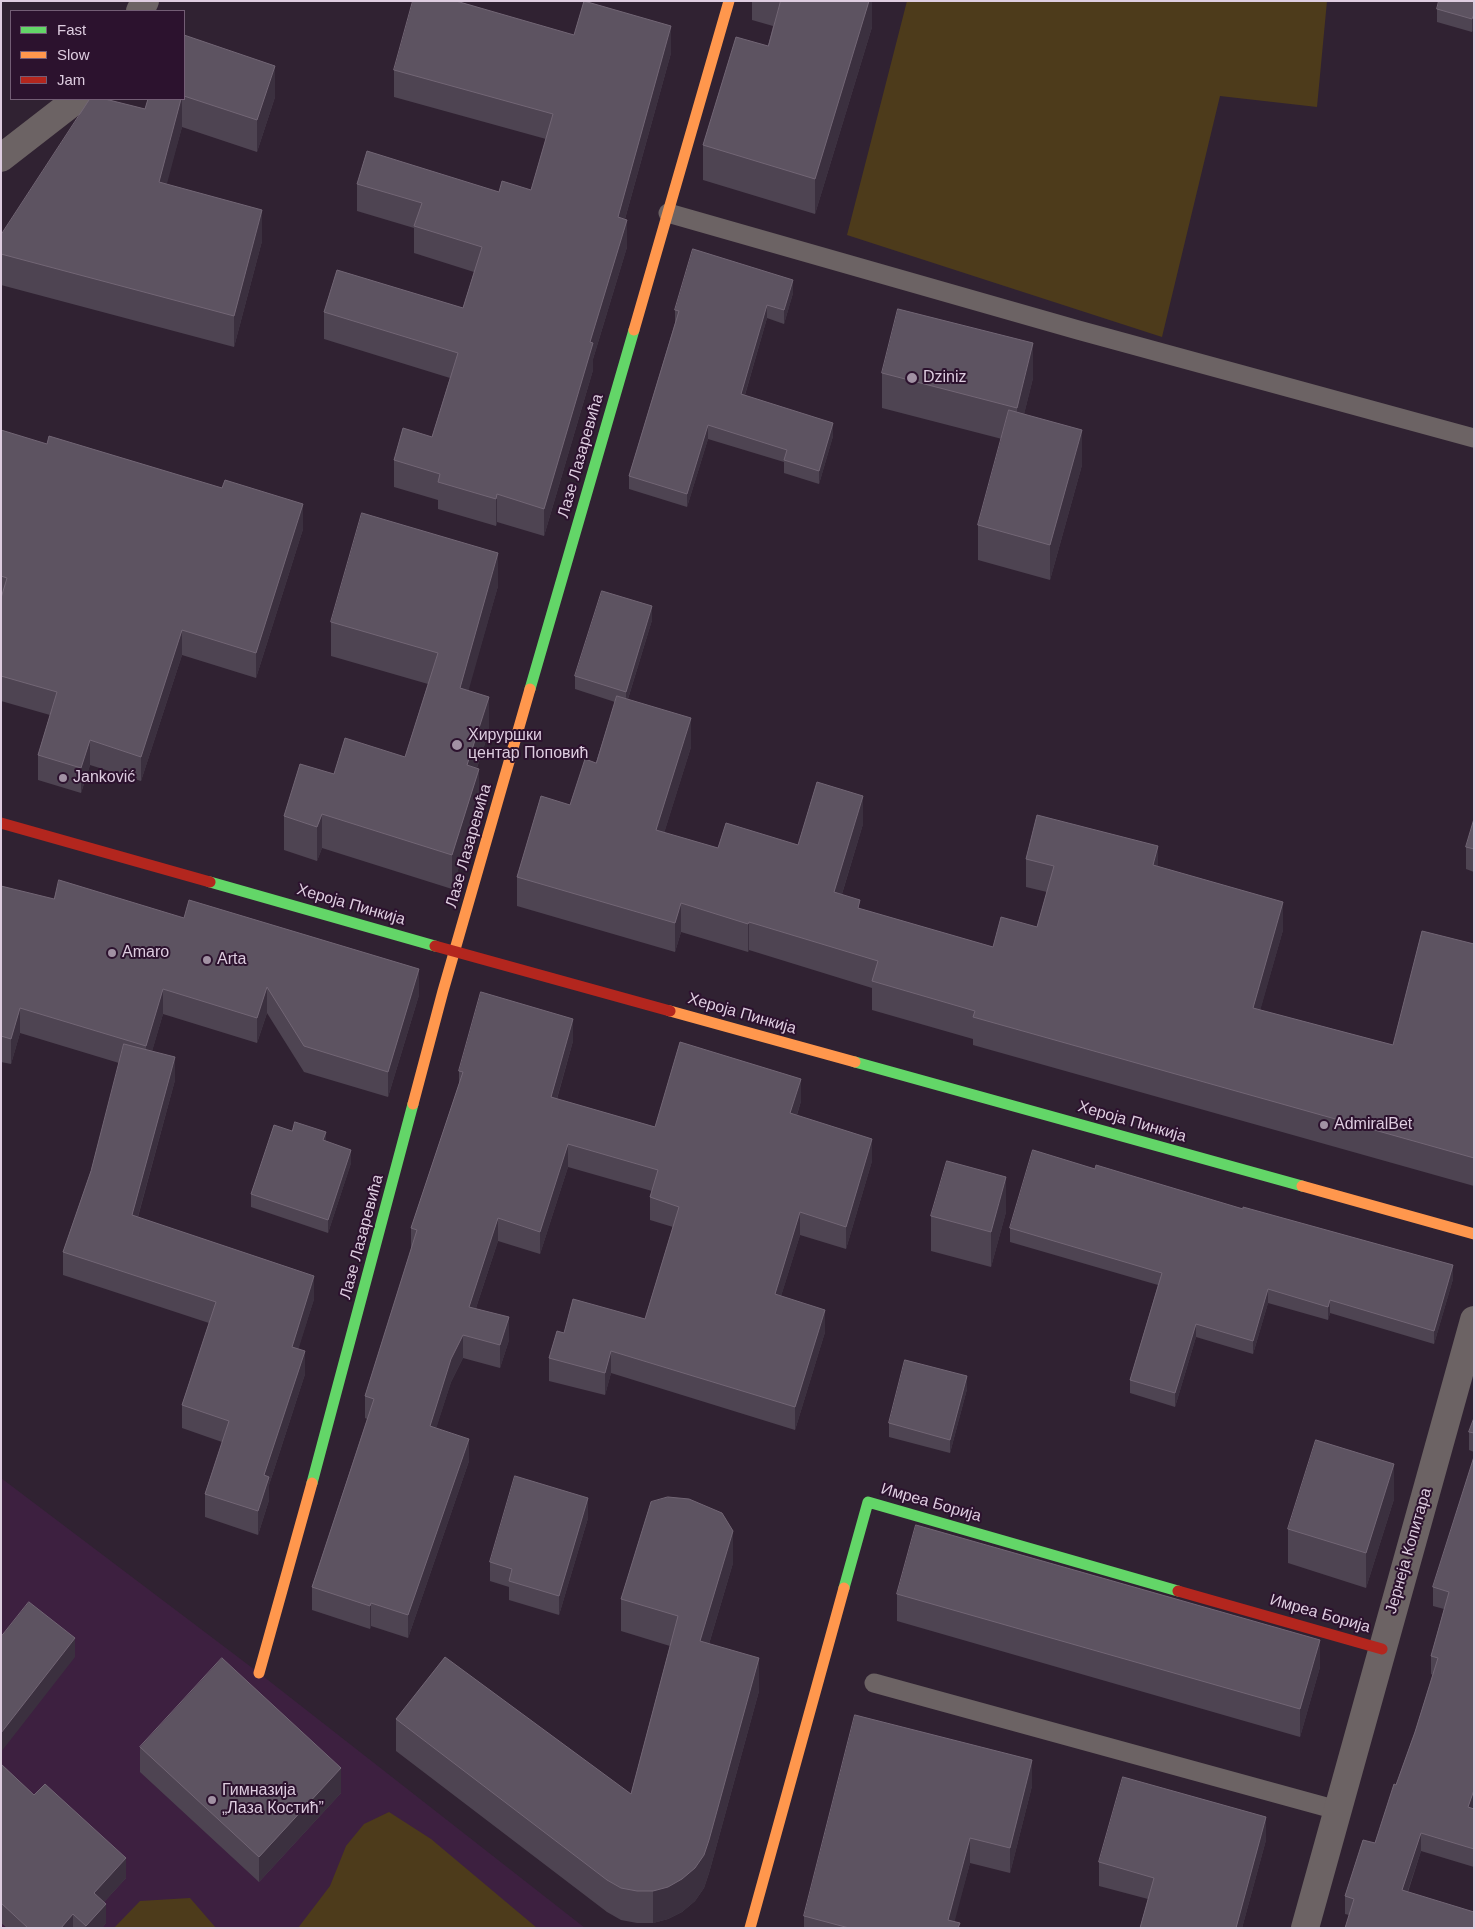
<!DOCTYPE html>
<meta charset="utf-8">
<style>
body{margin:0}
#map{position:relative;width:1475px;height:1929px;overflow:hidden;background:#302232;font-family:Helvetica,sans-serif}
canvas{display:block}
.frame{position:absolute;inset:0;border:2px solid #decde0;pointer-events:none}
.legend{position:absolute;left:10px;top:10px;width:175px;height:90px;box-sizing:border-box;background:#2c122e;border:1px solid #735d75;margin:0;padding:6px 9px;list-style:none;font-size:15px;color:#decde0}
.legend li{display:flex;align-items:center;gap:10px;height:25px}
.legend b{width:25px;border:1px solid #735d75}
</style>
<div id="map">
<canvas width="1475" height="1929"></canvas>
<div class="frame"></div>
<ul class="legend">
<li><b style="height:6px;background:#63d668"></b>Fast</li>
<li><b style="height:6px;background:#ff974d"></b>Slow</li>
<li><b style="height:6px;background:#b3261e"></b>Jam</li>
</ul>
</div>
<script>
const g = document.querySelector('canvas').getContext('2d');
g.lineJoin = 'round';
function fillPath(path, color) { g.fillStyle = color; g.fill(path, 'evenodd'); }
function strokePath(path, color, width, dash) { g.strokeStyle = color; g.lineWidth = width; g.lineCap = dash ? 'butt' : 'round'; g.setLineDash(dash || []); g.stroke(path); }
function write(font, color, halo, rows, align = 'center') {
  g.font = font + ' Helvetica,sans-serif'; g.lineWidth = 4; g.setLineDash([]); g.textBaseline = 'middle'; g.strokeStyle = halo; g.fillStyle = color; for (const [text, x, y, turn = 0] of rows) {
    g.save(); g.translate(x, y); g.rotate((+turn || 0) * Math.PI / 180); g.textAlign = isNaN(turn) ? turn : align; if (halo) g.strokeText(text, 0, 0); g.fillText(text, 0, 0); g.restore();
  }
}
const built = new Path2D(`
 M 1,1478 L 259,1673 L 585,1928 L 1,1928 Z`);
const green = new Path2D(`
 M 907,1 L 1327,1 L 1317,107 L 1220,96 L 1162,337 L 847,235 Z
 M 389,1812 L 431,1839 L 537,1928 L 298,1928 L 330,1886 L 346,1846 L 364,1824 Z
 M 190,1898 L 216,1928 L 114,1928 L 140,1901 Z`);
const lane = new Path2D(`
 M 668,213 L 1078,330 L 1474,438
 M 874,1683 L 1337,1810`);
const street = new Path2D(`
 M 140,11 L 145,1
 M 1,158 L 77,99
 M 1305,1928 L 1474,1320`);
const fast = new Path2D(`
 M 530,689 L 634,330
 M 210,882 L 435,946
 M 855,1062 L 1302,1186
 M 312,1483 L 413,1104
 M 844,1588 L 868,1502 L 1178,1591`);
const slow = new Path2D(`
 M 634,330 L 729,1
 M 670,1011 L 855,1062
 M 413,1104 L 443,991 L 530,689
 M 1302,1186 L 1474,1234
 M 259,1673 L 312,1483
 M 750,1928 L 844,1588`);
const jam = new Path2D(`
 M 1,823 L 210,882
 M 435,946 L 670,1011
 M 1178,1591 L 1382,1649`);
const wall = new Path2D(`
 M 752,1 L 872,1 L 872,27 L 815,214 L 703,180 L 703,145 L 768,46 L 773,26 L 752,20 Z
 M 1474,1 L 1474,27 L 1472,32 L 1437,22 L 1437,9 Z
 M 184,35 L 275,97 L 257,152 L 182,127 L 166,184 L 262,241 L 234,347 L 1,285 L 1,235 L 145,109 L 148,99 L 184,99 Z
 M 574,35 L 671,53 L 625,219 L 627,247 L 593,359 L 593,370 L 544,536 L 497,522 L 496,526 L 438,509 L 438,500 L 394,487 L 394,460 L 432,437 L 450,378 L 324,339 L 324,312 L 463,308 L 474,272 L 414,253 L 414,228 L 357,211 L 357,184 L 499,192 L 531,190 L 546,139 L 394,97 L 394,70 Z
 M 793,293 L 784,324 L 767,318 L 745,395 L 833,436 L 819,484 L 784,473 L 784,462 L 708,439 L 687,507 L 629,489 L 629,476 L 675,323 L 675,310 Z
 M 882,373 L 1033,378 L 1024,414 L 1082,465 L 1050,580 L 978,560 L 978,525 L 1002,439 L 882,408 Z
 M 1,430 L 303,529 L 256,678 L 182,655 L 141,781 L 90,765 L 81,793 L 38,780 L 38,755 L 50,715 L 1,701 Z
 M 498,586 L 468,690 L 489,731 L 477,768 L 479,802 L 452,889 L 322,848 L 317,861 L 284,850 L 284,816 L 334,774 L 405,757 L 428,684 L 331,656 L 331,622 Z
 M 652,620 L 628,699 L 691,747 L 664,833 L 718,848 L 798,845 L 863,824 L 842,894 L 860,909 L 993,947 L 1037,927 L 1047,892 L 1026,887 L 1026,859 L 1158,866 L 1283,930 L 1260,1010 L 1393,1045 L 1474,944 L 1474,1186 L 973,1045 L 973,1039 L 872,1010 L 872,988 L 749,950 L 748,952 L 681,932 L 675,952 L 517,906 L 517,877 L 570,805 L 596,763 L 615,702 L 575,689 L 575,676 Z
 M 1474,819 L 1474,872 L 1466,869 L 1466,847 Z
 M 1,886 L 419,995 L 388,1097 L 304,1072 L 267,1013 L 257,1043 L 163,1014 L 152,1051 L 175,1080 L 138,1217 L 314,1299 L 298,1349 L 305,1374 L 269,1485 L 269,1500 L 258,1535 L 205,1517 L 205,1494 L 222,1442 L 182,1428 L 182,1405 L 209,1323 L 63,1275 L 63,1252 L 91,1171 L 119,1063 L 20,1033 L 11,1064 L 1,1062 Z
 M 573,1041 L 557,1099 L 655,1127 L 801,1101 L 797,1115 L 872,1161 L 846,1249 L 800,1235 L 781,1296 L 825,1332 L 795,1430 L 611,1373 L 605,1395 L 549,1381 L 549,1358 L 564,1333 L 645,1319 L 673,1227 L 650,1220 L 650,1197 L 652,1191 L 568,1167 L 540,1254 L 498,1241 L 476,1308 L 509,1340 L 500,1368 L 463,1358 L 451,1382 L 436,1428 L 469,1461 L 408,1638 L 371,1626 L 370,1629 L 312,1610 L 312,1587 L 367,1419 L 365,1418 L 365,1396 L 411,1250 L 411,1228 L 459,1084 L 459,1071 Z
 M 326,1141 L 351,1163 L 328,1233 L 251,1207 L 251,1194 Z
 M 1006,1212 L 991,1267 L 931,1251 L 931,1216 Z
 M 1010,1228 L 1453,1279 L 1434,1344 L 1330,1313 L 1328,1320 L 1268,1303 L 1253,1354 L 1196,1337 L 1175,1407 L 1130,1393 L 1130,1380 L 1158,1285 L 1010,1242 Z
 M 967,1389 L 950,1453 L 889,1437 L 889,1423 Z
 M 1474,1418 L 1474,1452 L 1469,1450 L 1469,1432 Z
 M 1474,1457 L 1474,1867 L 1421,1851 L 1408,1892 L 1349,1915 L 1345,1914 L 1345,1896 L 1375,1843 L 1415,1732 L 1433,1675 L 1431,1674 L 1431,1656 L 1444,1609 L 1433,1606 L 1433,1587 Z
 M 1394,1499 L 1366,1588 L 1288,1563 L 1288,1529 Z
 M 588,1518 L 559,1615 L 509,1600 L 509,1587 L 490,1581 L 490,1562 Z
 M 733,1563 L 709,1644 L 759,1691 L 709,1873 L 704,1888 L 695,1901 L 682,1912 L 668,1919 L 653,1923 L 637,1923 L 621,1920 L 607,1912 L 396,1751 L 396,1719 L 631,1794 L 670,1646 L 621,1631 L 621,1599 Z
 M 897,1594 L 1320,1667 L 1300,1737 L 897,1621 Z
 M 140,1747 L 341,1793 L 259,1882 L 140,1772 Z
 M 1,1764 L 34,1795 L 126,1878 L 104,1902 L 106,1923 L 102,1928 L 7,1928 L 1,1923 Z
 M 1032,1786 L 1010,1873 L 970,1863 L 954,1921 L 960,1928 L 804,1928 L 804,1916 Z
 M 1266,1840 L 1242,1928 L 1140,1928 L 1148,1899 L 1099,1886 L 1099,1862 Z`);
const shadedWall = new Path2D(`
 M 869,1 L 872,1 L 872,27 L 815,214 L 815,179 Z
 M 1474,14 L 1474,27 L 1472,32 L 1472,19 Z
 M 671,26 L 671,53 L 618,244 L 618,217 Z
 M 275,66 L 275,97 L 257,152 L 257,120 Z
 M 181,99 L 182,99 L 182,127 L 159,214 L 159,182 Z
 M 262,210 L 262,241 L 234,347 L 234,316 Z
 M 627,220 L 627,247 L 593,359 L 593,370 L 544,536 L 544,509 L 590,342 Z
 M 793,280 L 793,293 L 784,324 L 784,310 Z
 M 767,305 L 767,318 L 741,408 L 741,394 Z
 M 1033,343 L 1033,378 L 1017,443 L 1017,408 Z
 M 833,423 L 833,436 L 819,484 L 819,471 Z
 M 708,425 L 708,439 L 687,507 L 687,494 Z
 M 1082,430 L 1082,465 L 1050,580 L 1050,545 Z
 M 497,494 L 497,522 L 496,526 L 496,499 Z
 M 303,504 L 303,529 L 256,678 L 256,653 Z
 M 498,553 L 498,586 L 460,721 L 460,688 Z
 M 652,606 L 652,620 L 626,705 L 626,692 Z
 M 182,630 L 182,655 L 141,781 L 141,757 Z
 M 489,697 L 489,731 L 467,798 L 467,765 Z
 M 691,718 L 691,747 L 656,859 L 656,830 Z
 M 90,740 L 90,765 L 81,793 L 81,768 Z
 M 479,769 L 479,802 L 452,889 L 452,855 Z
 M 863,796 L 863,824 L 834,920 L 834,892 Z
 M 322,814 L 322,848 L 317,861 L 317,827 Z
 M 1158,846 L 1158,874 L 1153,865 Z
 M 1283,902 L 1283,930 L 1253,1036 L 1253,1008 Z
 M 681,903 L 681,932 L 675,952 L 675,923 Z
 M 749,922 L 749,950 L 748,952 L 748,924 Z
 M 419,969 L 419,995 L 388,1097 L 388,1072 Z
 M 267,987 L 267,1013 L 257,1043 L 257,1018 Z
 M 163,989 L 163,1014 L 146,1072 L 146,1046 Z
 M 20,1008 L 20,1033 L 11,1064 L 11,1039 Z
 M 573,1019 L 573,1041 L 551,1119 L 551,1097 Z
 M 175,1057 L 175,1080 L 132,1238 L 132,1215 Z
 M 801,1079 L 801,1101 L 790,1136 L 790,1113 Z
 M 326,1132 L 326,1145 L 323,1140 Z
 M 872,1139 L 872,1161 L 846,1249 L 846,1227 Z
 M 568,1144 L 568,1167 L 540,1254 L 540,1232 Z
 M 351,1150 L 351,1163 L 328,1233 L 328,1220 Z
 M 1006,1177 L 1006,1212 L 991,1267 L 991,1232 Z
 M 800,1212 L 800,1235 L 775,1316 L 775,1294 Z
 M 498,1218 L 498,1241 L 469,1329 L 469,1307 Z
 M 1453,1265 L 1453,1279 L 1434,1344 L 1434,1331 Z
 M 314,1276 L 314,1299 L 292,1370 L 292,1347 Z
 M 1268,1289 L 1268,1303 L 1253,1354 L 1253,1341 Z
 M 1330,1300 L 1330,1313 L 1328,1320 L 1328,1307 Z
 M 825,1310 L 825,1332 L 795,1430 L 795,1407 Z
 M 509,1317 L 509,1340 L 500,1368 L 500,1345 Z
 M 1196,1324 L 1196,1337 L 1175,1407 L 1175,1393 Z
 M 463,1335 L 463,1358 L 451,1382 L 430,1448 L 430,1426 L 451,1359 Z
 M 305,1351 L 305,1374 L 269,1485 L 269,1500 L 258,1535 L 258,1511 L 264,1475 Z
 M 611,1351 L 611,1373 L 605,1395 L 605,1373 Z
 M 967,1376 L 967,1389 L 950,1453 L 950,1440 Z
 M 469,1439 L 469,1461 L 408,1638 L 408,1615 Z
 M 1394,1464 L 1394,1499 L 1366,1588 L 1366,1553 Z
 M 588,1498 L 588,1518 L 559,1615 L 559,1596 Z
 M 733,1531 L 733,1563 L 700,1674 L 700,1641 Z
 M 371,1603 L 371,1626 L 370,1629 L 370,1606 Z
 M 75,1638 L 75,1657 L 1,1752 L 1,1733 Z
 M 1320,1640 L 1320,1667 L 1300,1737 L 1300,1709 Z
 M 759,1658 L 759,1691 L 709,1873 L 704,1888 L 695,1901 L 682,1912 L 668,1919 L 653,1923 L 653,1891 Z
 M 1032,1760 L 1032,1786 L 1010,1873 L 1010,1848 Z
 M 341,1768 L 341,1793 L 259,1882 L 259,1857 Z
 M 1474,1790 L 1474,1808 L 1468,1826 L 1468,1807 Z
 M 1266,1817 L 1266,1840 L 1242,1928 L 1236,1928 Z
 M 1421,1833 L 1421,1851 L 1402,1908 L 1402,1890 Z
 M 970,1838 L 970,1863 L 953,1928 L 948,1920 Z
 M 126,1858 L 126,1878 L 94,1913 L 94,1893 Z
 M 106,1904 L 106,1923 L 102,1928 L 86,1928 L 86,1926 Z
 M 73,1914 L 73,1928 L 61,1928 Z`);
const building = new Path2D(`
 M 413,1 L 456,1 L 574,35 L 584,1 L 671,26 L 618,217 L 627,220 L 590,342 L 593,343 L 544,509 L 497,494 L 496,499 L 438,482 L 440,474 L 394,460 L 403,428 L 432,437 L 458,353 L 324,312 L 337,270 L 463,308 L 482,247 L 414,226 L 422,203 L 357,184 L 367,151 L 499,192 L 502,181 L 531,190 L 553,114 L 394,70 Z
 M 781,1 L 869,1 L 815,179 L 703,145 L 736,37 L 768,46 Z
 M 1439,1 L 1474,1 L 1474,14 L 1472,19 L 1437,9 Z
 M 184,35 L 275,66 L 257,120 L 184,96 Z
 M 90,99 L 105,99 L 145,109 L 148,99 L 181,99 L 159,182 L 262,210 L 234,316 L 1,254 L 1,235 Z
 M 693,249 L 793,280 L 784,310 L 767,305 L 741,394 L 833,423 L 819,471 L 784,460 L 787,450 L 708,425 L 687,494 L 629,476 L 679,311 L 675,310 Z
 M 898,309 L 1033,343 L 1017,408 L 882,373 Z
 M 1009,410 L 1082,430 L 1050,545 L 978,525 Z
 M 1,430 L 47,444 L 49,436 L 222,488 L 225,480 L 303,504 L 256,653 L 182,630 L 141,757 L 90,740 L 81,768 L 38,755 L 57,692 L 1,676 L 1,598 L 7,578 L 1,576 Z
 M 362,513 L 498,553 L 460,688 L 489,697 L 467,765 L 479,769 L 452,855 L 322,814 L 317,827 L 284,816 L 300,764 L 334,774 L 345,738 L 405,757 L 438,653 L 331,622 Z
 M 602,591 L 652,606 L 626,692 L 575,676 Z
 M 617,696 L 691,718 L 656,830 L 718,848 L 726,823 L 798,845 L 817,782 L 863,796 L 834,892 L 860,900 L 858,908 L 993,947 L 1001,917 L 1037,927 L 1054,866 L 1026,859 L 1037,815 L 1158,846 L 1153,865 L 1283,902 L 1253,1008 L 1393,1045 L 1422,931 L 1474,944 L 1474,1158 L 973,1017 L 975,1011 L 872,981 L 878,961 L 749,922 L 748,924 L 681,903 L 675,923 L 517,877 L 541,796 L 570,805 L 585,759 L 596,763 Z
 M 1474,819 L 1474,849 L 1466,847 Z
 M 59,880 L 184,918 L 189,900 L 419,969 L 388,1072 L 304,1046 L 267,987 L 257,1018 L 163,989 L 146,1046 L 20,1008 L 11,1039 L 1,1036 L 1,886 L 54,899 Z
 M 481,992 L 573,1019 L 551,1097 L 655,1127 L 680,1042 L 801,1079 L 790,1113 L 872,1139 L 846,1227 L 800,1212 L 775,1294 L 825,1310 L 795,1407 L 611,1351 L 605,1373 L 549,1358 L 557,1331 L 564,1333 L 573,1299 L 645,1319 L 679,1207 L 650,1197 L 658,1170 L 568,1144 L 540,1232 L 498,1218 L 469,1307 L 509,1317 L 500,1345 L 463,1335 L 451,1359 L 430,1426 L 469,1439 L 408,1615 L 371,1603 L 370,1606 L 312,1587 L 374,1399 L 365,1396 L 417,1230 L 411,1228 L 463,1072 L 459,1071 Z
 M 124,1044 L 175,1057 L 132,1215 L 314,1276 L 292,1347 L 305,1351 L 264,1475 L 269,1477 L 258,1511 L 205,1494 L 229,1421 L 182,1405 L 216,1302 L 63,1252 L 91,1171 Z
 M 295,1122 L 326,1132 L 323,1140 L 351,1150 L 328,1220 L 251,1194 L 274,1125 L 292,1131 Z
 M 1033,1150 L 1095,1169 L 1096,1165 L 1243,1209 L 1243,1207 L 1453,1265 L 1434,1331 L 1330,1300 L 1328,1307 L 1268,1289 L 1253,1341 L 1196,1324 L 1175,1393 L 1130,1380 L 1162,1273 L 1010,1228 Z
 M 947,1161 L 1006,1177 L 991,1232 L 931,1216 Z
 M 905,1360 L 967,1376 L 950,1440 L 889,1423 Z
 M 1474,1418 L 1474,1433 L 1469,1432 Z
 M 1316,1440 L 1394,1464 L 1366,1553 L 1288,1529 Z
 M 1474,1457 L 1474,1790 L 1468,1807 L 1474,1809 L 1474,1849 L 1421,1833 L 1402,1890 L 1474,1912 L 1474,1928 L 1345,1928 L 1354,1899 L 1345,1896 L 1363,1840 L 1375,1843 L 1394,1784 L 1396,1785 L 1415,1732 L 1438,1658 L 1431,1656 L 1449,1592 L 1433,1587 Z
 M 515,1476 L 588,1498 L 559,1596 L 509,1581 L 512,1569 L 490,1562 Z
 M 668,1497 L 689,1499 L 722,1513 L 733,1531 L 700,1641 L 759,1658 L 709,1840 L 704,1855 L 695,1868 L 682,1879 L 668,1887 L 653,1891 L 637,1891 L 621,1888 L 607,1880 L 396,1719 L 445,1657 L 631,1794 L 678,1616 L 621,1599 L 651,1502 Z
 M 916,1525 L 1320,1640 L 1300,1709 L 897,1594 Z
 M 29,1602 L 75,1638 L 1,1733 L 1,1637 Z
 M 222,1658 L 341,1768 L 259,1857 L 140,1747 Z
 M 855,1715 L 1032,1760 L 1010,1848 L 970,1838 L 948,1920 L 960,1923 L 958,1928 L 849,1928 L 804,1916 Z
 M 1,1764 L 34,1795 L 45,1784 L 126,1858 L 94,1893 L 106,1904 L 86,1926 L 73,1914 L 61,1928 L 28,1928 L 1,1903 Z
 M 1123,1777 L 1266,1817 L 1236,1928 L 1140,1928 L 1154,1878 L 1099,1862 Z`);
const markers = [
 [912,378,6,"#a191a3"],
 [457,745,6,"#a191a3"],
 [63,778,5,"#a191a3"],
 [112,953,5,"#a191a3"],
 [207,960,5,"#a191a3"],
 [1324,1125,5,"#a191a3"],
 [212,1800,5,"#a191a3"]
];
const poiNames = [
 ["Dziniz",923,378],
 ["Хируршки",468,736],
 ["центар Поповић",468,754],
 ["Janković",73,778],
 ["Amaro",122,953],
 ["Arta",217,960],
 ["AdmiralBet",1334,1125],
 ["Гимназија",222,1791],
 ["„Лаза Костић”",222,1809]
];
const streetNames = [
 ["Лазе Лазаревића",581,456,-74],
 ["Лазе Лазаревића",469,846,-74],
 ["Хероја Пинкија",351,905,16],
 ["Хероја Пинкија",742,1014,16],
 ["Хероја Пинкија",1132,1122,16],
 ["Лазе Лазаревића",362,1237,-75],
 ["Имреа Борија",931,1503,16],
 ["Јернеја Копитара",1409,1551,-74],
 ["Имреа Борија",1320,1614,16]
];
fillPath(built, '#3d2040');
fillPath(green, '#4d3b1b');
strokePath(lane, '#6c6364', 19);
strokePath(street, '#6c6364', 28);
strokePath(fast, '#63d668', 11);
strokePath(slow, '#ff974d', 11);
strokePath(jam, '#b3261e', 11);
fillPath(wall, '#4e4452');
fillPath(shadedWall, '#3b303f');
fillPath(building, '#5d5361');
strokePath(building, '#726675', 1);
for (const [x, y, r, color] of markers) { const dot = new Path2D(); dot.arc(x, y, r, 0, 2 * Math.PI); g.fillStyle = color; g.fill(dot); strokePath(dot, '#2c122e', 2); }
write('16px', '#decde0', '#2c122e', poiNames, 'left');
write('16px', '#decde0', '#2c122e', streetNames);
</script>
